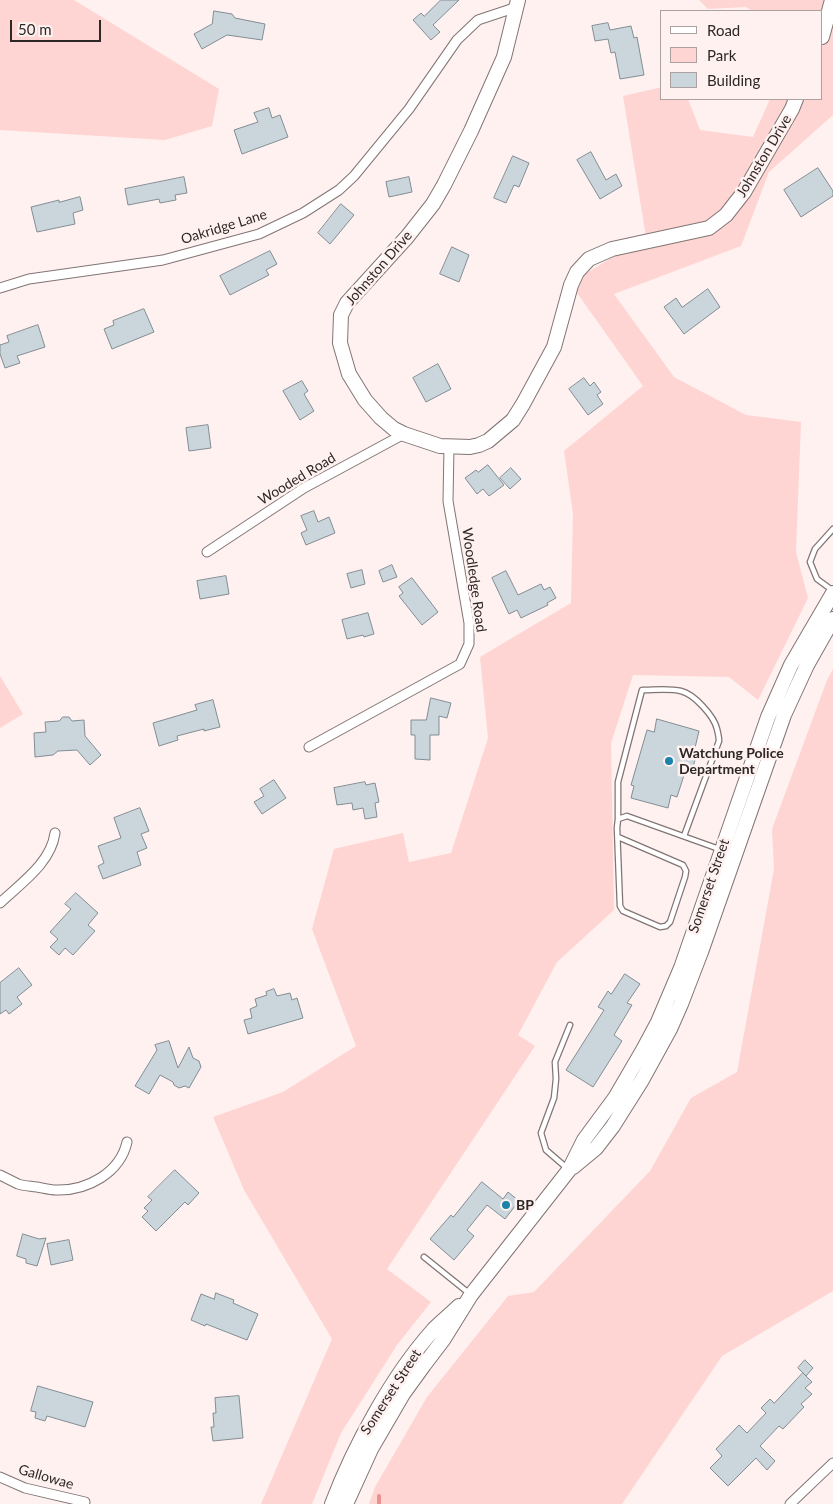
<!DOCTYPE html>
<style>
body{margin:0}
#map{position:relative;width:833px;height:1504px;overflow:hidden;background:#fff1f0;font-family:Lato,sans-serif}
canvas{display:block}
.legend{position:absolute;left:660px;top:10px;width:162px;height:90px;box-sizing:border-box;background:#fff1f0;border:1px solid #aba1a0;margin:0;padding:6px 9px;list-style:none;font-size:15px;color:#2d2827}
.legend li{display:flex;align-items:center;gap:10px;height:25px}
.legend b{width:25px;border:1px solid #aba1a0}
.scale{position:absolute;left:10px;top:20px;width:91px;height:22px;box-sizing:border-box;border:2px solid #2d2827;border-top:0;padding-left:6px;font-size:15px;line-height:18px;white-space:nowrap;color:#2d2827;-webkit-text-stroke:4px #fff1f0;paint-order:stroke}
</style>
<div id="map">
<canvas width="833" height="1504"></canvas>
<ul class="legend">
<li><b style="height:6px;background:#fff"></b>Road</li>
<li><b style="height:14px;background:#fed5d2"></b>Park</li>
<li><b style="height:14px;background:#cad5dc"></b>Building</li>
</ul>
<div class="scale">50 m</div>
</div>
<script>
const g = document.querySelector('canvas').getContext('2d');
g.lineJoin = 'round';
function fillPath(path, color) { g.fillStyle = color; g.fill(path, 'evenodd'); }
function strokePath(path, color, width, dash) { g.strokeStyle = color; g.lineWidth = width; g.lineCap = dash ? 'butt' : 'round'; g.setLineDash(dash || []); g.stroke(path); }
function write(font, color, halo, rows, align = 'center') {
  g.font = font + ' Lato,sans-serif'; g.lineWidth = 5; g.setLineDash([]); g.textBaseline = 'middle'; g.strokeStyle = halo; g.fillStyle = color; for (const [text, x, y, turn = 0] of rows) {
    g.save(); g.translate(x, y); g.rotate((+turn || 0) * Math.PI / 180); g.textAlign = isNaN(turn) ? turn : align; if (halo) g.strokeText(text, 0, 0); g.fillText(text, 0, 0); g.restore();
  }
}
const green = new Path2D(`
 M 0,0 L 74,0 L 219,89 L 212,126 L 165,140 L 0,130 Z
 M 699,0 L 833,0 L 833,115 L 769,172 L 741,246 L 614,294 L 674,377 L 746,415 L 801,422 L 796,552 L 808,598 L 758,700 L 729,677 L 633,675 L 611,743 L 614,910 L 557,962 L 518,1035 L 535,1046 L 387,1269 L 431,1302 L 397,1345 L 341,1433 L 312,1504 L 261,1504 L 332,1339 L 244,1190 L 213,1117 L 283,1092 L 356,1046 L 312,929 L 334,849 L 403,833 L 409,862 L 451,853 L 488,738 L 480,657 L 571,603 L 573,514 L 564,451 L 643,386 L 570,283 L 646,237 L 623,96 L 662,87 L 662,99 L 688,99 L 700,130 L 753,137 L 770,99 L 822,99 L 822,11 L 752,11 L 746,7 L 708,9 Z
 M 833,669 L 833,1291 L 722,1356 L 622,1504 L 369,1504 L 375,1487 L 427,1397 L 508,1296 L 534,1292 L 650,1171 L 691,1098 L 737,1072 L 774,869 L 772,829 L 827,680 Z
 M 0,676 L 23,714 L 0,728 Z`);
const stream = new Path2D(`
 M 379,1504 L 379,1496`);
const building = new Path2D(`
 M 441,0 L 459,0 L 433,25 L 440,32 L 431,40 L 413,20 L 421,13 L 424,16 Z
 M 214,11 L 232,14 L 235,18 L 265,24 L 262,40 L 227,35 L 202,49 L 194,34 L 212,24 Z
 M 608,23 L 610,30 L 631,26 L 634,38 L 637,37 L 644,75 L 620,79 L 615,52 L 611,53 L 608,39 L 595,41 L 592,26 Z
 M 269,108 L 272,118 L 280,115 L 288,137 L 242,154 L 234,130 L 258,122 L 254,113 Z
 M 591,152 L 606,180 L 616,174 L 622,186 L 600,199 L 577,160 Z
 M 513,156 L 529,163 L 519,187 L 514,185 L 506,203 L 494,198 Z
 M 818,168 L 833,191 L 833,196 L 801,217 L 784,190 Z
 M 184,177 L 187,193 L 175,195 L 176,200 L 160,203 L 159,199 L 128,205 L 125,189 Z
 M 409,177 L 412,192 L 389,197 L 386,182 Z
 M 80,197 L 83,210 L 73,213 L 75,224 L 37,232 L 31,207 L 59,200 L 59,202 Z
 M 341,204 L 354,215 L 330,244 L 318,233 Z
 M 452,247 L 469,255 L 459,282 L 440,274 Z
 M 270,251 L 277,264 L 266,270 L 269,275 L 230,295 L 220,276 Z
 M 708,289 L 720,307 L 684,334 L 664,307 L 676,298 L 682,307 Z
 M 144,309 L 154,332 L 112,349 L 104,329 L 114,325 L 113,321 Z
 M 38,325 L 45,347 L 17,356 L 20,363 L 5,368 L 0,354 L 0,345 L 9,342 L 7,336 Z
 M 438,364 L 451,389 L 426,402 L 413,378 Z
 M 584,378 L 590,386 L 594,382 L 601,392 L 597,395 L 603,404 L 588,415 L 569,389 Z
 M 302,381 L 308,391 L 304,394 L 314,411 L 300,420 L 283,391 Z
 M 208,425 L 211,448 L 189,451 L 186,428 Z
 M 488,465 L 504,485 L 489,496 L 483,489 L 477,494 L 465,478 L 476,470 L 478,472 Z
 M 511,468 L 521,479 L 510,489 L 500,478 Z
 M 314,511 L 318,522 L 329,517 L 335,533 L 306,545 L 301,533 L 307,530 L 301,516 Z
 M 392,565 L 397,577 L 383,582 L 379,571 Z
 M 362,570 L 365,584 L 351,588 L 347,574 Z
 M 506,571 L 518,595 L 541,584 L 544,590 L 550,587 L 556,598 L 547,603 L 548,605 L 521,618 L 517,610 L 509,614 L 492,578 Z
 M 226,576 L 229,594 L 200,599 L 197,581 Z
 M 412,578 L 438,612 L 422,625 L 399,596 L 403,593 L 399,587 Z
 M 368,613 L 374,634 L 364,637 L 363,635 L 347,639 L 342,620 Z
 M 431,698 L 451,703 L 447,718 L 439,716 L 439,735 L 430,735 L 430,760 L 415,759 L 415,735 L 411,735 L 411,720 L 426,720 Z
 M 213,700 L 220,727 L 204,731 L 204,729 L 177,736 L 178,740 L 159,746 L 153,723 L 197,710 L 195,705 Z
 M 63,717 L 69,717 L 72,721 L 84,720 L 85,736 L 101,755 L 90,765 L 77,750 L 58,751 L 53,755 L 35,757 L 34,733 L 46,732 L 45,722 L 59,721 Z
 M 657,719 L 699,731 L 694,752 L 697,753 L 693,767 L 687,766 L 677,797 L 671,795 L 668,808 L 631,798 L 634,786 L 631,785 L 647,730 L 654,732 Z
 M 274,780 L 286,798 L 262,814 L 254,802 L 264,796 L 260,789 Z
 M 365,782 L 366,785 L 375,783 L 379,802 L 375,803 L 377,817 L 365,819 L 363,808 L 353,810 L 352,803 L 337,805 L 334,788 Z
 M 140,808 L 149,831 L 141,834 L 147,848 L 137,852 L 141,865 L 103,879 L 98,866 L 104,863 L 98,846 L 121,838 L 114,818 Z
 M 76,893 L 98,913 L 88,925 L 95,931 L 73,955 L 65,948 L 59,955 L 50,947 L 58,939 L 50,932 L 71,909 L 65,904 Z
 M 19,968 L 32,985 L 17,997 L 22,1004 L 9,1014 L 6,1010 L 0,1014 L 0,983 Z
 M 625,974 L 640,984 L 627,1003 L 632,1005 L 614,1035 L 622,1041 L 593,1087 L 566,1070 L 604,1010 L 598,1007 L 608,991 L 611,994 Z
 M 274,989 L 277,996 L 290,993 L 292,1000 L 297,998 L 303,1018 L 248,1034 L 244,1020 L 252,1018 L 250,1009 L 257,1006 L 255,999 L 267,995 L 266,992 Z
 M 169,1041 L 178,1068 L 189,1047 L 193,1058 L 199,1061 L 201,1067 L 189,1088 L 185,1086 L 179,1088 L 174,1085 L 173,1082 L 160,1075 L 149,1094 L 135,1086 L 157,1050 L 155,1045 Z
 M 175,1170 L 199,1193 L 188,1205 L 185,1202 L 156,1231 L 142,1217 L 148,1211 L 144,1208 L 152,1200 L 148,1197 Z
 M 482,1182 L 503,1199 L 508,1192 L 519,1201 L 505,1219 L 487,1205 L 467,1230 L 474,1236 L 454,1260 L 430,1239 L 451,1215 L 453,1217 Z
 M 23,1234 L 39,1239 L 46,1238 L 37,1266 L 26,1263 L 26,1259 L 17,1256 Z
 M 69,1240 L 73,1260 L 51,1265 L 47,1244 Z
 M 216,1293 L 234,1300 L 233,1303 L 258,1314 L 247,1340 L 206,1324 L 205,1326 L 191,1320 L 201,1294 L 214,1299 Z
 M 805,1360 L 813,1368 L 806,1376 L 798,1368 Z
 M 803,1373 L 812,1382 L 805,1388 L 812,1394 L 801,1404 L 804,1407 L 783,1429 L 779,1426 L 760,1446 L 775,1461 L 767,1470 L 756,1458 L 728,1486 L 710,1468 L 722,1456 L 716,1449 L 739,1425 L 747,1433 L 766,1413 L 761,1408 L 770,1399 L 774,1403 Z
 M 38,1386 L 93,1402 L 85,1427 L 47,1416 L 45,1421 L 35,1418 L 36,1412 L 31,1411 Z
 M 239,1396 L 243,1438 L 213,1441 L 211,1427 L 214,1427 L 213,1413 L 216,1413 L 215,1398 Z`);
const lane = new Path2D(`
 M 832,590 L 817,579 L 810,562 L 815,549 L 833,529
 M 618,819 L 618,782 L 642,690 C 653,690 670,688 681,691 C 694,694 714,716 717,729 C 718,733 719,737 719,741 L 684,836
 M 618,837 L 683,865 L 686,871 L 685,877 L 670,922 L 666,926 L 660,927 L 623,911 L 620,906 L 617,828 L 618,819 L 627,816 L 719,849
 M 568,1169 L 546,1150 L 541,1133 L 554,1098 L 556,1079 L 555,1062 L 570,1025
 M 424,1257 L 470,1294`);
const street = new Path2D(`
 M 0,288 L 29,279 L 163,260 L 259,234 L 303,213 L 339,190 L 354,176 L 409,109 L 457,40 L 478,20 L 517,7
 M 207,552 L 304,488 L 404,434
 M 309,747 L 460,664 L 469,644 L 469,623 L 448,501 L 449,447
 M 0,903 C 21,883 51,863 55,833
 M 0,1175 C 6,1178 12,1181 18,1184 C 23,1186 30,1186 37,1187 C 43,1188 50,1190 56,1190 C 87,1191 120,1173 127,1142
 M 0,1477 L 25,1488 L 85,1502
 M 790,1504 L 833,1463`);
const secondary = new Path2D(`
 M 518,0 L 504,57 L 471,131 L 444,185 L 433,204 L 407,237 L 347,303 L 341,315 L 340,343 L 349,374 L 365,400 L 381,418 L 394,429 L 404,434 L 440,446 L 470,447 L 479,445 L 488,441 L 513,420 L 523,404 L 554,347 L 571,285 L 577,272 L 589,259 L 612,249 L 709,228 L 726,215 L 744,192 L 792,109 L 796,99
 M 822,37 L 832,0
 M 573,1167 L 596,1148 L 613,1126 L 642,1080 L 670,1029 L 681,1004 L 701,952 L 784,715 L 807,665 L 833,619
 M 332,1504 C 354,1446 392,1376 434,1329 C 442,1321 451,1314 459,1306
 M 346,1504 L 371,1449 L 403,1394 L 424,1365 L 443,1340 L 471,1295 L 569,1170 L 584,1140 L 615,1098 L 643,1050 L 658,1022 L 681,968 L 768,717 L 791,665 L 833,593`);
const markers = [
 [669,761,5,"#1a82ab"],
 [506,1205,5,"#1a82ab"]
];
const streetNames = [
 ["Johnston Drive",764,156,-59],
 ["Oakridge Lane",224,227,-17],
 ["Johnston Drive",379,268,-49],
 ["Wooded Road",297,479,-31],
 ["Woodledge Road",474,580,82],
 ["Somerset Street",709,886,-71],
 ["Somerset Street",391,1392,-57],
 ["Gallowae",46,1477,16]
];
const poiNames = [
 ["Watchung Police",679,753],
 ["Department",679,769],
 ["BP",516,1205]
];
fillPath(green, '#fed5d2');
strokePath(stream, '#ea928e', 4);
fillPath(building, '#cad5dc');
strokePath(building, '#828d93', 1);
strokePath(lane, '#817574', 7);
strokePath(street, '#817574', 11);
strokePath(secondary, '#817574', 16);
strokePath(lane, '#fff', 4.5);
strokePath(street, '#fff', 9);
strokePath(secondary, '#fff', 14);
for (const [x, y, r, color] of markers) { const dot = new Path2D(); dot.arc(x, y, r, 0, 2 * Math.PI); g.fillStyle = color; g.fill(dot); strokePath(dot, '#fff1f0', 2); }
write('14px', '#2d2827', '#fff1f0', streetNames);
write('bold 14px', '#2d2827', '#fff1f0', poiNames, 'left');
</script>
